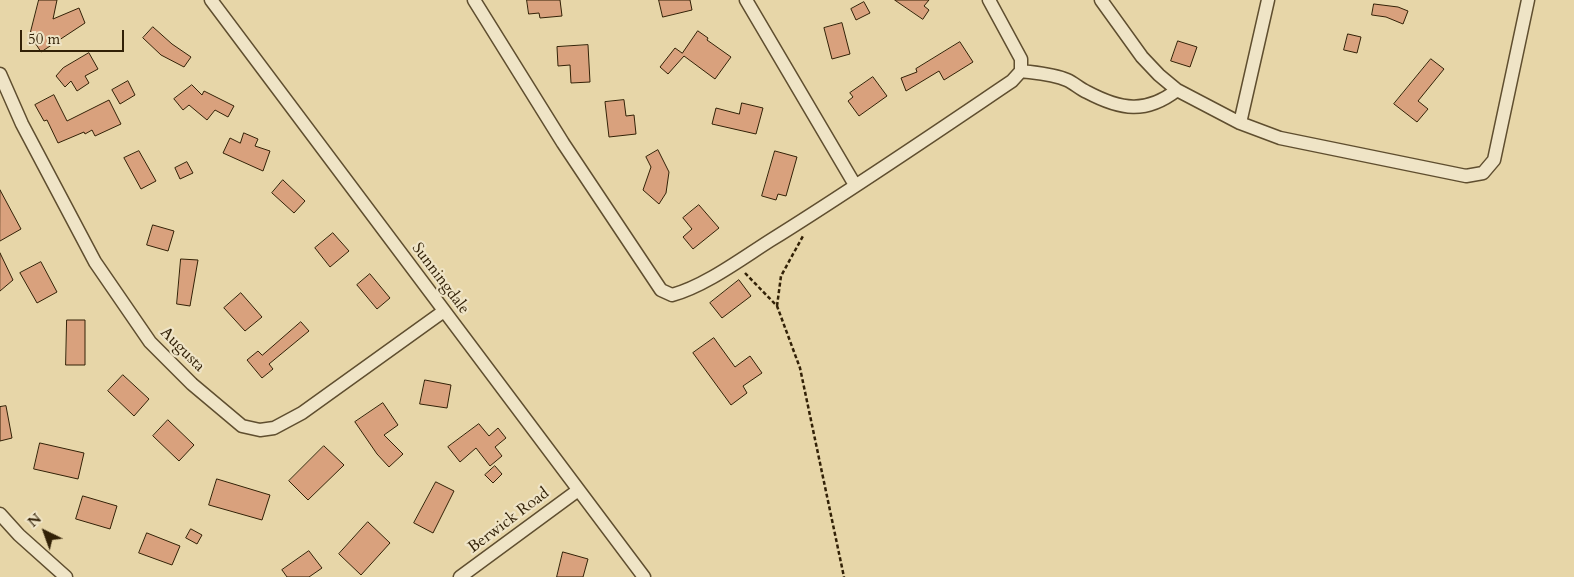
<!DOCTYPE html>
<style>
body{margin:0}
#map{position:relative;width:1574px;height:577px;overflow:hidden;background:#e7d6a8;font-family:Cardo,serif}
canvas{display:block}
.north{position:absolute;left:20px;top:507px;width:50px;height:50px;-webkit-text-stroke:4px #efe4c6;paint-order:stroke;rotate:318deg;font-size:14px;font-weight:700;line-height:20px;text-align:center;color:#322107}
.north::after{content:'';display:block;margin:auto;width:18px;height:22px;background:#322107;clip-path:polygon(50% 0,100% 100%,50% 72%,0 100%)}
.scale{position:absolute;left:20px;top:30px;width:104px;height:22px;box-sizing:border-box;border:2px solid #322107;border-top:0;padding-left:6px;font-size:15px;line-height:18px;white-space:nowrap;color:#322107;-webkit-text-stroke:4px #efe4c6;paint-order:stroke}
</style>
<div id="map">
<canvas width="1574" height="577"></canvas>
<div class="north">N</div>
<div class="scale">50 m</div>
</div>
<script>
const g = document.querySelector('canvas').getContext('2d');
g.lineJoin = 'round';
function fillPath(path, color) { g.fillStyle = color; g.fill(path, 'evenodd'); }
function strokePath(path, color, width, dash) { g.strokeStyle = color; g.lineWidth = width; g.lineCap = dash ? 'butt' : 'round'; g.setLineDash(dash || []); g.stroke(path); }
function write(font, color, halo, rows, align = 'center') {
  g.font = font + ' Cardo,serif'; g.lineWidth = 4.5; g.setLineDash([]); g.textBaseline = 'middle'; g.strokeStyle = halo; g.fillStyle = color; for (const [text, x, y, turn = 0] of rows) {
    g.save(); g.translate(x, y); g.rotate((+turn || 0) * Math.PI / 180); g.textAlign = isNaN(turn) ? turn : align; if (halo) g.strokeText(text, 0, 0); g.fillText(text, 0, 0); g.restore();
  }
}
const building = new Path2D(`
 M 39,0 L 57,0 L 53,19 L 79,8 L 85,23 L 41,52 L 30,35 Z
 M 527,0 L 560,0 L 562,16 L 540,18 L 539,13 L 529,14 Z
 M 659,0 L 690,0 L 692,10 L 663,17 Z
 M 895,0 L 929,0 L 924,6 L 929,10 L 923,19 Z
 M 864,2 L 870,13 L 856,20 L 851,9 Z
 M 1374,4 L 1398,7 L 1408,11 L 1403,24 L 1386,17 L 1372,15 Z
 M 842,23 L 850,54 L 832,59 L 824,28 Z
 M 153,27 L 172,44 L 191,57 L 184,67 L 161,55 L 143,38 Z
 M 698,31 L 708,38 L 707,40 L 731,57 L 715,79 L 684,56 L 668,74 L 660,67 L 675,48 L 682,53 Z
 M 1348,34 L 1361,37 L 1357,53 L 1344,50 Z
 M 1178,41 L 1197,47 L 1190,67 L 1171,61 Z
 M 960,42 L 973,62 L 944,80 L 939,71 L 906,91 L 901,78 L 917,72 L 916,69 Z
 M 588,45 L 590,82 L 571,83 L 570,65 L 558,66 L 557,47 Z
 M 89,53 L 98,69 L 85,76 L 89,83 L 77,91 L 71,81 L 65,87 L 56,76 L 63,68 Z
 M 1431,59 L 1444,69 L 1418,101 L 1428,109 L 1417,122 L 1394,104 Z
 M 873,77 L 887,96 L 859,116 L 848,101 L 853,97 L 850,93 Z
 M 128,81 L 135,95 L 120,104 L 112,90 Z
 M 192,85 L 202,95 L 204,91 L 234,106 L 228,117 L 215,110 L 207,120 L 189,105 L 183,110 L 174,99 Z
 M 54,95 L 67,121 L 109,100 L 121,124 L 95,136 L 92,130 L 85,134 L 84,132 L 58,143 L 47,120 L 44,121 L 35,105 Z
 M 624,100 L 626,116 L 634,115 L 636,134 L 609,137 L 605,102 Z
 M 742,103 L 763,108 L 756,134 L 712,124 L 716,108 L 739,114 Z
 M 244,133 L 258,139 L 255,146 L 270,151 L 263,171 L 223,153 L 230,138 L 240,143 Z
 M 658,150 L 669,172 L 666,193 L 659,204 L 643,190 L 651,167 L 646,157 Z
 M 139,151 L 156,181 L 141,189 L 124,158 Z
 M 775,151 L 797,157 L 786,196 L 778,194 L 776,200 L 762,196 Z
 M 187,162 L 193,173 L 180,179 L 175,168 Z
 M 283,180 L 305,201 L 294,213 L 272,193 Z
 M 0,190 L 21,229 L 0,241 Z
 M 699,205 L 719,228 L 693,249 L 683,237 L 692,229 L 683,218 Z
 M 153,225 L 174,231 L 168,251 L 147,245 Z
 M 333,233 L 349,251 L 330,267 L 315,248 Z
 M 0,253 L 13,280 L 0,291 Z
 M 181,259 L 198,260 L 190,306 L 177,304 Z
 M 41,262 L 57,292 L 37,303 L 20,273 Z
 M 370,274 L 390,298 L 377,309 L 357,285 Z
 M 739,280 L 751,296 L 722,318 L 710,303 Z
 M 241,293 L 262,317 L 245,331 L 224,308 Z
 M 67,320 L 85,320 L 85,365 L 66,365 Z
 M 301,322 L 309,331 L 269,364 L 273,369 L 262,378 L 247,360 L 258,351 L 262,355 Z
 M 714,338 L 735,367 L 750,356 L 762,373 L 743,386 L 747,393 L 731,405 L 693,353 Z
 M 123,375 L 149,399 L 134,416 L 108,391 Z
 M 425,380 L 451,385 L 447,408 L 420,404 Z
 M 383,403 L 398,425 L 384,435 L 403,454 L 389,467 L 377,454 L 355,422 Z
 M 6,406 L 12,438 L 0,441 L 0,407 Z
 M 168,420 L 194,445 L 179,461 L 153,436 Z
 M 479,424 L 489,436 L 498,428 L 506,438 L 495,447 L 502,456 L 490,466 L 476,448 L 460,462 L 448,447 Z
 M 40,443 L 84,453 L 78,479 L 34,469 Z
 M 324,446 L 344,465 L 308,500 L 289,481 Z
 M 495,466 L 502,474 L 493,483 L 485,475 Z
 M 217,479 L 270,495 L 262,520 L 209,505 Z
 M 436,482 L 454,491 L 433,533 L 414,523 Z
 M 83,496 L 117,506 L 110,529 L 76,519 Z
 M 368,522 L 390,543 L 361,575 L 339,554 Z
 M 191,529 L 202,535 L 197,544 L 186,538 Z
 M 147,533 L 180,546 L 172,565 L 139,553 Z
 M 309,551 L 322,568 L 309,577 L 287,577 L 282,570 Z
 M 563,552 L 588,559 L 583,577 L 557,577 Z`);
const path = new Path2D(`
 M 745,273 L 777,306 L 800,368 L 844,577
 M 777,306 L 781,276 L 803,236`);
const minor = new Path2D(`
 M 211,0 L 644,577
 M 474,0 L 563,143 L 661,290 L 672,295 C 705,286 741,259 771,240 C 853,189 932,135 1012,81 L 1021,71
 M 746,0 L 855,185
 M 989,0 L 1021,59 L 1021,71
 M 1101,0 L 1142,57 L 1159,75 L 1177,90 L 1240,123 L 1280,138 L 1466,176 L 1483,173 L 1494,160 L 1528,0
 M 1021,71 C 1036,73 1053,74 1067,80 C 1074,83 1080,89 1087,92 C 1121,110 1146,114 1177,90
 M 0,74 L 22,124 L 95,262 L 150,342 L 192,384 L 242,426 L 260,430 L 274,428 L 302,413 L 444,311
 M 1240,123 L 1268,0
 M 0,514 L 19,535 L 66,577
 M 460,577 L 577,491`);
const streetNames = [
 ["Sunningdale",440,279,53],
 ["Augusta",182,350,45],
 ["Berwick Road",509,521,-37]
];
fillPath(building, '#d9a17d');
strokePath(building, '#322107', 1);
strokePath(minor, '#5f4e2f', 15);
strokePath(path, '#322107', 2.5, [4, 2.5]);
strokePath(minor, '#efe4c6', 12);
write('16px', '#322107', '#efe4c6', streetNames);
</script>
